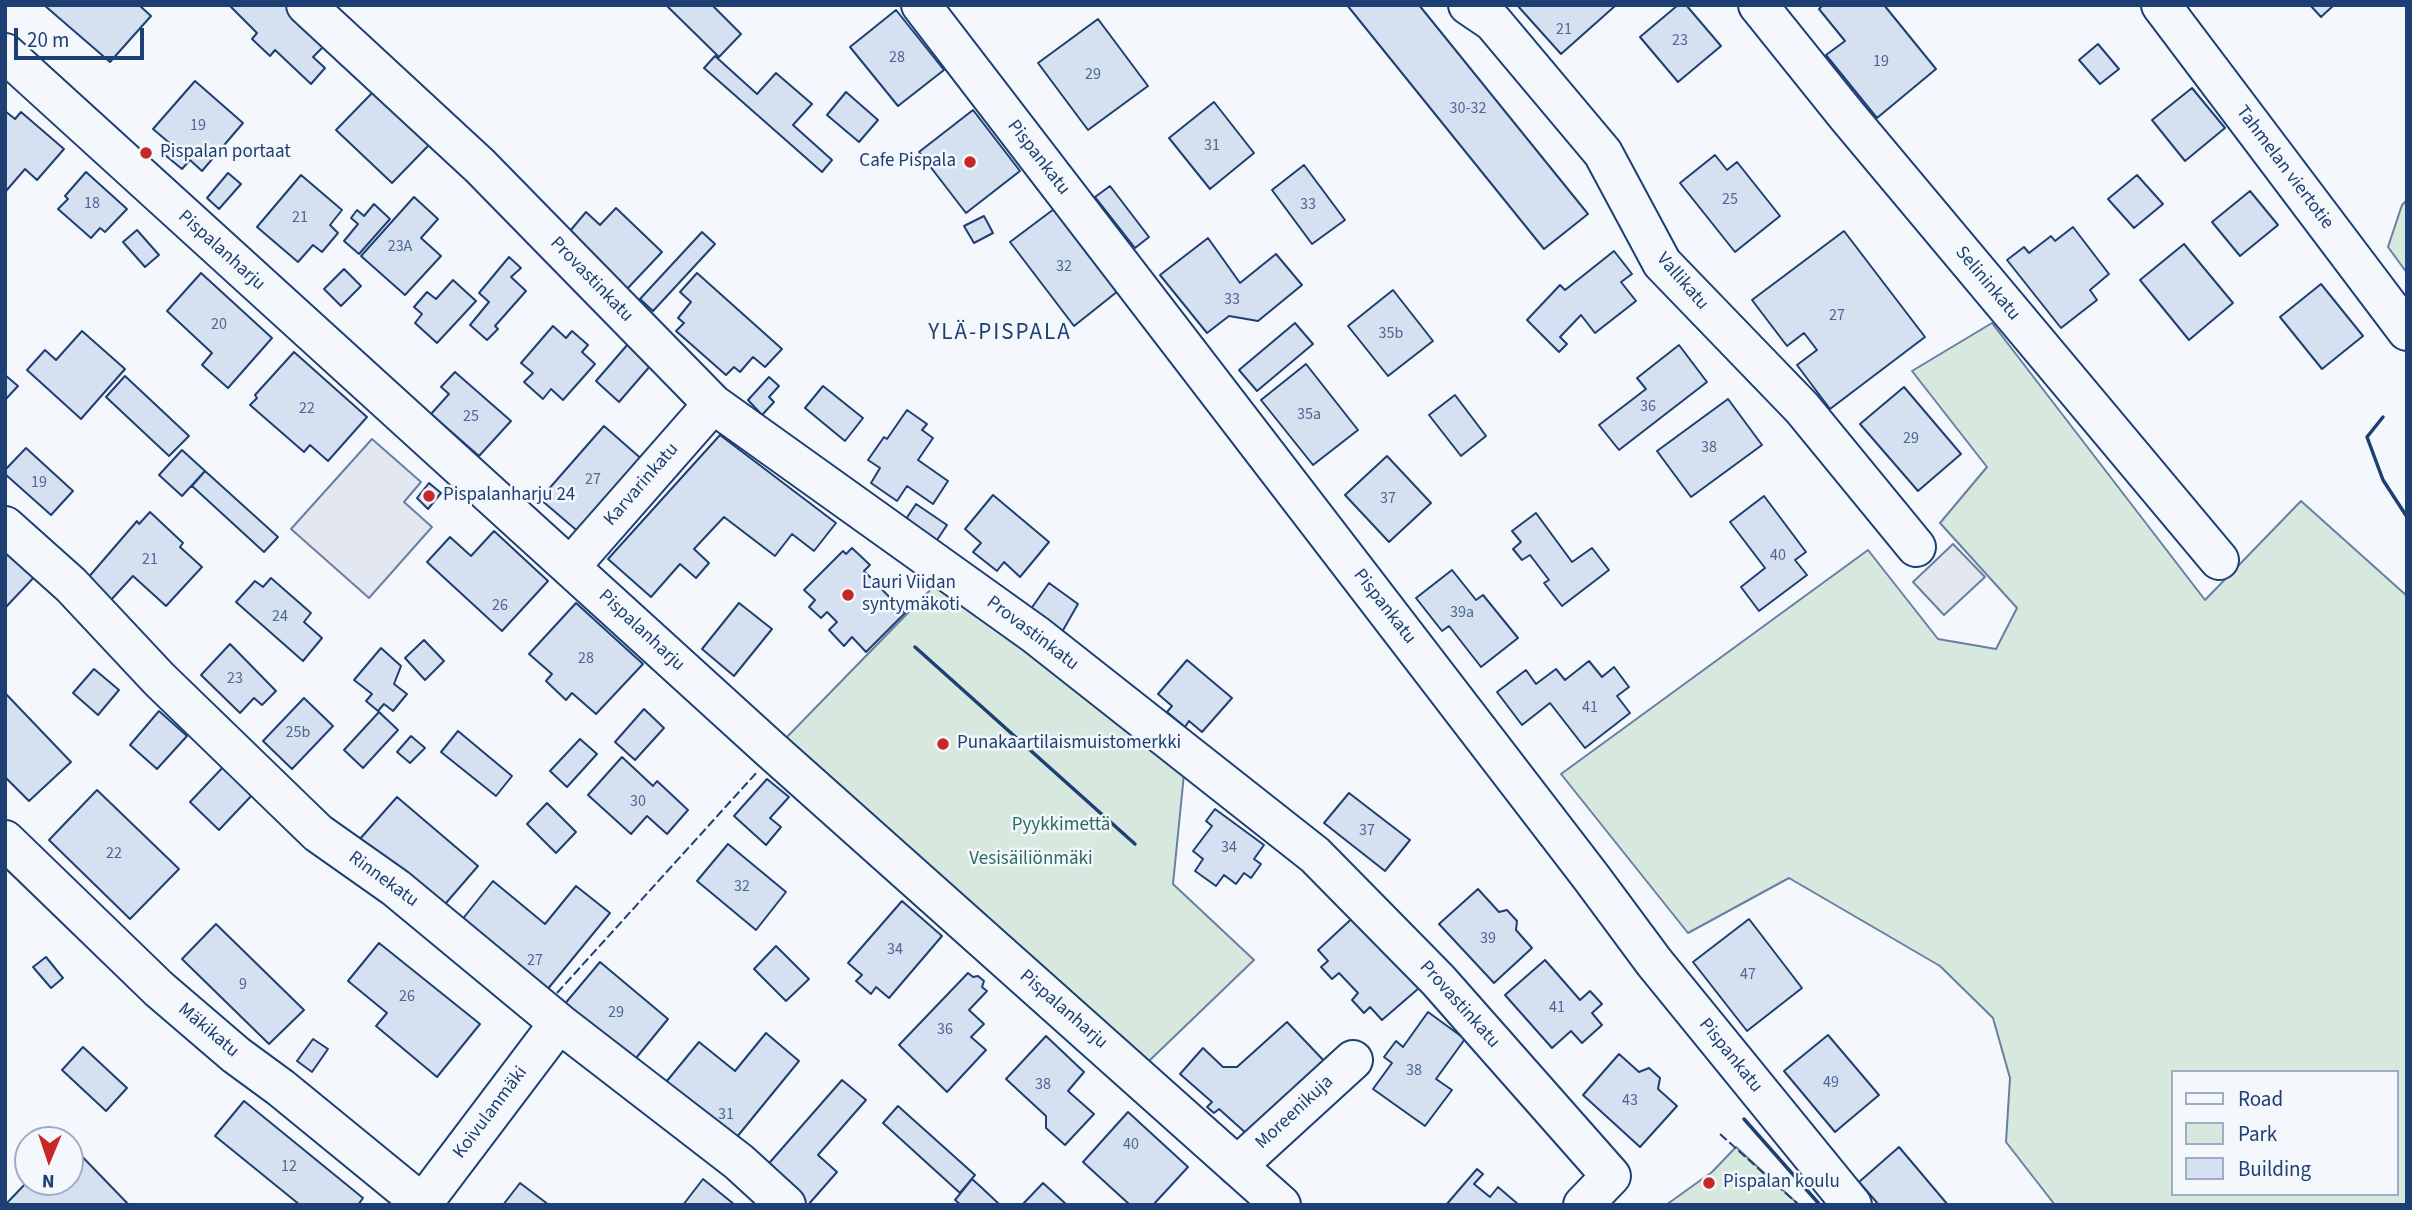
<!DOCTYPE html>
<meta charset="utf-8">
<style>
body{margin:0}
#map{position:relative;width:2412px;height:1210px;overflow:hidden;background:#f4f7fb;font-family:"Source Sans 3",sans-serif}
canvas{display:block}
.frame{position:absolute;inset:0;border:7px solid #1d3f73;pointer-events:none}
.legend{position:absolute;left:2171px;top:1070px;width:228px;height:126px;box-sizing:border-box;background:#f4f7fb;border:2px solid #9eadc5;margin:0;padding:9px 12px;list-style:none;font-size:21px;color:#1d3f73}
.legend li{display:flex;align-items:center;gap:14px;height:35px}
.legend b{width:35px;border:2px solid #9eadc5}
.north{position:absolute;left:14px;top:1126px;width:70px;height:70px;box-sizing:border-box;background:#f4f7fb;border:2px solid #9eadc5;border-radius:50%;rotate:182deg;font-size:19px;font-weight:700;line-height:28px;text-align:center;color:#1d3f73}
.north::after{content:'';display:block;margin:auto;width:24px;height:32px;background:#c62828;clip-path:polygon(50% 0,100% 100%,50% 72%,0 100%)}
.scale{position:absolute;left:14px;top:28px;width:130px;height:32px;box-sizing:border-box;border:4px solid #1d3f73;border-top:0;padding-left:9px;font-size:21px;line-height:24px;white-space:nowrap;color:#1d3f73;-webkit-text-stroke:5px #f4f7fb;paint-order:stroke}
</style>
<div id="map">
<canvas width="2412" height="1210"></canvas>
<div class="frame"></div>
<ul class="legend">
<li><b style="height:9px;background:#f4f7fb"></b>Road</li>
<li><b style="height:19px;background:#d7e8df"></b>Park</li>
<li><b style="height:19px;background:#d5e0f0"></b>Building</li>
</ul>
<div class="north">N</div>
<div class="scale">20 m</div>
</div>
<script>
const g = document.querySelector('canvas').getContext('2d');
g.lineJoin = 'round';
function fillPath(path, color) { g.fillStyle = color; g.fill(path, 'evenodd'); }
function strokePath(path, color, width, dash) { g.strokeStyle = color; g.lineWidth = width; g.lineCap = dash ? 'butt' : 'round'; g.setLineDash(dash || []); g.stroke(path); }
function write(font, color, halo, rows, align = 'center') {
  g.font = font + ' "Source Sans 3",sans-serif'; g.lineWidth = 5; g.setLineDash([]); g.textBaseline = 'middle'; g.strokeStyle = halo; g.fillStyle = color; for (const [text, x, y, turn = 0] of rows) {
    g.save(); g.translate(x, y); g.rotate((+turn || 0) * Math.PI / 180); g.textAlign = isNaN(turn) ? turn : align; if (halo) g.strokeText(text, 0, 0); g.fillText(text, 0, 0); g.restore();
  }
}
const green = new Path2D(`
 M 2407,200 L 2407,273 L 2388,247 L 2402,205 Z
 M 1992,323 L 2205,600 L 2301,501 L 2407,596 L 2407,1205 L 2055,1205 L 2006,1142 L 2010,1078 L 1993,1018 L 1940,966 L 1789,878 L 1688,933 L 1561,774 L 1868,550 L 1938,639 L 1996,649 L 2017,608 L 1940,523 L 1987,467 L 1912,371 ZM 2172,1072 L 2396,1072 L 2396,1194 L 2172,1194 Z
 M 938,582 L 1184,774 L 1173,884 L 1254,960 L 1149,1061 L 785,739 Z
 M 1736,1147 L 1799,1205 L 1666,1205 L 1712,1172 Z`);
const parking = new Path2D(`
 M 372,439 L 421,482 L 404,502 L 432,527 L 369,598 L 291,529 Z
 M 1953,544 L 1985,577 L 1944,615 L 1913,582 Z`);
const building = new Path2D(`
 M 44,5 L 139,5 L 151,16 L 110,62 Z
 M 229,5 L 290,5 L 328,42 L 313,57 L 325,68 L 311,84 L 275,50 L 270,56 L 252,39 L 257,33 Z
 M 666,5 L 712,5 L 741,34 L 719,57 Z
 M 1347,5 L 1419,5 L 1588,214 L 1544,249 Z
 M 1517,5 L 1614,5 L 1615,6 L 1561,54 Z
 M 1678,5 L 1686,5 L 1721,46 L 1678,82 L 1640,37 Z
 M 1823,5 L 1884,5 L 1936,69 L 1877,118 L 1826,55 L 1845,41 L 1819,9 Z
 M 2310,5 L 2334,5 L 2321,17 Z
 M 896,10 L 944,70 L 898,106 L 850,47 Z
 M 1098,19 L 1148,86 L 1088,130 L 1038,63 Z
 M 2098,44 L 2119,69 L 2100,84 L 2079,60 Z
 M 715,56 L 757,94 L 776,73 L 812,104 L 793,125 L 832,160 L 822,172 L 704,68 Z
 M 195,81 L 243,123 L 202,171 L 190,160 L 182,169 L 165,155 L 173,146 L 153,129 Z
 M 2192,88 L 2225,128 L 2185,161 L 2152,120 Z
 M 374,91 L 429,145 L 392,183 L 336,130 Z
 M 846,92 L 878,120 L 859,142 L 827,115 Z
 M 1214,102 L 1254,153 L 1210,189 L 1169,138 Z
 M 973,110 L 1020,171 L 966,213 L 919,152 Z
 M 5,111 L 15,119 L 21,112 L 64,149 L 37,180 L 25,169 L 6,191 Z
 M 1715,155 L 1727,170 L 1737,162 L 1780,216 L 1735,252 L 1680,183 Z
 M 1304,165 L 1345,220 L 1312,244 L 1272,190 Z
 M 86,172 L 127,209 L 105,232 L 100,228 L 91,238 L 58,209 L 68,199 L 65,196 Z
 M 228,173 L 241,184 L 219,209 L 207,198 Z
 M 301,175 L 342,210 L 330,225 L 338,233 L 322,252 L 313,245 L 298,262 L 257,227 Z
 M 2137,175 L 2163,204 L 2134,228 L 2108,199 Z
 M 1110,186 L 1149,237 L 1135,248 L 1095,197 Z
 M 2250,191 L 2278,225 L 2240,256 L 2212,222 Z
 M 414,197 L 438,219 L 421,238 L 441,256 L 405,295 L 361,256 Z
 M 374,204 L 390,219 L 359,254 L 344,241 L 358,224 L 351,218 L 357,210 L 364,216 Z
 M 616,208 L 662,252 L 627,289 L 570,231 L 586,212 L 600,225 Z
 M 1054,209 L 1118,291 L 1074,326 L 1010,242 Z
 M 984,216 L 993,233 L 974,243 L 964,226 Z
 M 2073,227 L 2109,274 L 2090,290 L 2097,300 L 2061,328 L 2007,260 L 2024,247 L 2029,253 L 2051,236 L 2055,241 Z
 M 137,230 L 159,255 L 145,267 L 123,242 Z
 M 1844,231 L 1925,337 L 1830,409 L 1797,365 L 1817,350 L 1804,333 L 1787,346 L 1752,300 Z
 M 702,232 L 715,244 L 653,311 L 640,299 Z
 M 1208,238 L 1240,283 L 1276,254 L 1302,285 L 1258,321 L 1229,316 L 1207,333 L 1160,275 Z
 M 2184,244 L 2233,303 L 2189,340 L 2140,280 Z
 M 1614,251 L 1632,274 L 1621,282 L 1636,301 L 1595,333 L 1581,315 L 1560,337 L 1567,344 L 1559,352 L 1527,320 L 1560,285 L 1565,290 Z
 M 509,257 L 521,268 L 511,277 L 526,291 L 495,326 L 498,329 L 487,340 L 470,325 L 489,302 L 479,293 Z
 M 344,269 L 361,286 L 341,306 L 324,289 Z
 M 201,273 L 272,338 L 228,388 L 202,365 L 212,353 L 167,311 Z
 M 697,273 L 782,349 L 765,367 L 753,357 L 740,372 L 734,367 L 726,375 L 676,331 L 684,323 L 678,318 L 691,302 L 680,292 Z
 M 453,280 L 476,301 L 437,343 L 415,323 L 422,314 L 414,307 L 427,292 L 436,299 Z
 M 2321,284 L 2363,336 L 2322,369 L 2280,317 Z
 M 1393,290 L 1433,341 L 1388,376 L 1348,326 Z
 M 1295,323 L 1313,344 L 1257,391 L 1239,370 Z
 M 553,326 L 566,338 L 572,331 L 588,345 L 582,352 L 595,364 L 563,400 L 551,389 L 543,399 L 524,382 L 533,373 L 521,363 Z
 M 82,331 L 125,369 L 81,419 L 27,370 L 45,350 L 56,360 Z
 M 628,344 L 651,365 L 619,402 L 596,381 Z
 M 1679,345 L 1707,382 L 1619,450 L 1599,425 L 1646,389 L 1637,378 Z
 M 294,352 L 367,417 L 328,461 L 310,445 L 304,452 L 250,405 L 257,398 L 255,395 Z
 M 1306,364 L 1358,430 L 1313,465 L 1261,400 Z
 M 455,372 L 511,421 L 479,456 L 431,414 L 449,394 L 441,387 Z
 M 5,375 L 18,386 L 5,400 Z
 M 125,376 L 189,436 L 169,456 L 106,397 Z
 M 769,377 L 779,386 L 769,397 L 774,402 L 762,415 L 748,400 Z
 M 823,386 L 863,418 L 845,441 L 805,408 Z
 M 1904,387 L 1961,454 L 1918,491 L 1860,424 Z
 M 1455,395 L 1486,436 L 1461,456 L 1429,415 Z
 M 1728,399 L 1762,445 L 1691,497 L 1657,451 Z
 M 907,410 L 927,424 L 922,430 L 933,438 L 918,460 L 948,481 L 933,504 L 907,486 L 897,501 L 871,483 L 880,468 L 868,460 L 884,437 L 887,439 Z
 M 604,426 L 645,462 L 581,534 L 540,499 Z
 M 720,435 L 836,523 L 814,551 L 792,534 L 775,556 L 724,517 L 694,549 L 709,563 L 696,578 L 680,564 L 651,597 L 608,559 Z
 M 26,448 L 73,491 L 51,515 L 5,474 L 5,470 Z
 M 182,450 L 205,471 L 182,496 L 159,475 Z
 M 1387,456 L 1431,503 L 1389,542 L 1345,495 Z
 M 205,471 L 278,537 L 264,552 L 192,486 Z
 M 429,483 L 441,493 L 428,509 L 417,498 Z
 M 993,495 L 1049,542 L 1020,577 L 1004,562 L 997,571 L 973,552 L 981,543 L 965,529 Z
 M 1764,496 L 1806,552 L 1795,560 L 1807,575 L 1759,611 L 1741,587 L 1765,568 L 1730,522 Z
 M 916,504 L 947,525 L 933,546 L 902,525 Z
 M 150,512 L 183,543 L 180,547 L 202,567 L 166,606 L 133,576 L 110,601 L 87,579 L 137,521 L 139,524 Z
 M 1536,513 L 1572,562 L 1592,548 L 1609,570 L 1562,606 L 1544,583 L 1549,580 L 1530,555 L 1522,560 L 1513,549 L 1521,542 L 1512,531 Z
 M 494,531 L 548,581 L 502,631 L 427,562 L 450,537 L 471,556 Z
 M 5,543 L 38,573 L 5,608 Z
 M 852,548 L 870,565 L 864,571 L 905,613 L 866,652 L 852,637 L 844,646 L 829,630 L 837,622 L 827,612 L 821,618 L 809,607 L 815,600 L 804,590 L 843,551 L 846,554 Z
 M 1452,570 L 1476,600 L 1483,595 L 1518,638 L 1481,667 L 1449,626 L 1442,631 L 1416,598 Z
 M 271,578 L 311,613 L 304,622 L 322,638 L 303,661 L 236,602 L 255,581 L 263,587 Z
 M 1049,583 L 1078,604 L 1058,639 L 1026,616 Z
 M 576,603 L 643,664 L 596,714 L 572,693 L 566,700 L 546,681 L 552,674 L 529,654 Z
 M 739,603 L 772,629 L 734,676 L 702,649 Z
 M 424,640 L 444,661 L 425,680 L 405,658 Z
 M 230,644 L 276,691 L 262,705 L 254,698 L 240,713 L 201,675 Z
 M 381,648 L 401,666 L 394,684 L 407,694 L 393,711 L 384,704 L 378,711 L 366,701 L 372,694 L 354,680 Z
 M 1187,660 L 1232,698 L 1202,732 L 1189,721 L 1185,727 L 1167,712 L 1172,706 L 1158,694 Z
 M 1589,661 L 1602,677 L 1614,667 L 1629,687 L 1617,696 L 1630,713 L 1585,748 L 1550,703 L 1522,725 L 1497,692 L 1526,670 L 1536,684 L 1556,669 L 1565,680 Z
 M 94,669 L 119,690 L 98,715 L 73,693 Z
 M 5,693 L 71,762 L 29,801 L 5,777 Z
 M 304,698 L 333,726 L 292,769 L 263,741 Z
 M 644,709 L 664,728 L 635,760 L 615,742 Z
 M 159,711 L 187,736 L 157,769 L 130,745 Z
 M 379,712 L 398,730 L 363,768 L 344,750 Z
 M 458,731 L 512,776 L 496,796 L 441,752 Z
 M 411,736 L 425,748 L 410,763 L 397,752 Z
 M 580,739 L 597,754 L 567,787 L 550,771 Z
 M 622,757 L 653,786 L 657,781 L 688,810 L 667,834 L 647,816 L 631,834 L 588,795 Z
 M 225,765 L 255,792 L 219,830 L 190,802 Z
 M 767,779 L 789,797 L 770,818 L 781,827 L 766,845 L 734,816 Z
 M 97,790 L 179,869 L 130,919 L 49,840 Z
 M 1349,793 L 1410,840 L 1385,871 L 1324,823 Z
 M 397,797 L 478,866 L 440,910 L 359,840 Z
 M 547,803 L 576,832 L 556,853 L 527,824 Z
 M 1215,809 L 1264,845 L 1254,859 L 1261,864 L 1251,878 L 1244,873 L 1236,884 L 1224,875 L 1216,886 L 1195,871 L 1203,859 L 1193,851 L 1212,826 L 1206,821 Z
 M 728,844 L 786,892 L 756,930 L 697,881 Z
 M 493,881 L 545,924 L 576,886 L 610,913 L 542,996 L 457,926 Z
 M 1478,889 L 1499,912 L 1507,910 L 1517,921 L 1516,930 L 1532,948 L 1494,983 L 1439,924 Z
 M 902,901 L 942,936 L 889,998 L 876,987 L 871,994 L 856,981 L 862,975 L 848,963 Z
 M 1360,911 L 1426,982 L 1382,1020 L 1370,1007 L 1364,1013 L 1352,1000 L 1358,993 L 1339,973 L 1332,979 L 1321,967 L 1328,961 L 1318,950 Z
 M 1749,919 L 1802,988 L 1747,1031 L 1693,962 Z
 M 216,924 L 304,1010 L 269,1044 L 182,959 Z
 M 379,943 L 480,1024 L 437,1077 L 376,1026 L 387,1013 L 348,981 Z
 M 776,946 L 809,979 L 786,1001 L 754,969 Z
 M 46,957 L 63,978 L 51,988 L 33,967 Z
 M 1545,960 L 1580,1000 L 1590,991 L 1602,1004 L 1592,1013 L 1602,1025 L 1582,1043 L 1571,1031 L 1552,1048 L 1505,995 Z
 M 600,962 L 668,1019 L 632,1063 L 563,1006 Z
 M 968,973 L 973,977 L 978,976 L 984,981 L 982,987 L 987,991 L 969,1010 L 984,1024 L 971,1037 L 986,1050 L 947,1092 L 899,1045 Z
 M 1428,1012 L 1465,1039 L 1436,1079 L 1452,1090 L 1425,1126 L 1373,1089 L 1392,1063 L 1384,1057 L 1396,1041 L 1403,1047 Z
 M 1287,1022 L 1327,1064 L 1247,1134 L 1219,1109 L 1214,1113 L 1207,1107 L 1212,1102 L 1180,1074 L 1203,1048 L 1223,1067 L 1237,1067 Z
 M 766,1033 L 799,1061 L 732,1143 L 662,1087 L 699,1042 L 735,1071 Z
 M 1828,1035 L 1879,1095 L 1835,1132 L 1784,1071 Z
 M 1046,1036 L 1084,1072 L 1068,1091 L 1094,1114 L 1065,1145 L 1046,1128 L 1046,1116 L 1006,1079 Z
 M 313,1039 L 328,1049 L 312,1072 L 297,1061 Z
 M 83,1047 L 127,1088 L 106,1111 L 62,1070 Z
 M 1619,1054 L 1639,1072 L 1649,1068 L 1660,1078 L 1658,1089 L 1677,1106 L 1640,1147 L 1583,1095 Z
 M 842,1080 L 866,1100 L 818,1155 L 837,1172 L 808,1205 L 805,1205 L 764,1169 Z
 M 244,1101 L 363,1198 L 358,1205 L 300,1205 L 215,1136 Z
 M 898,1106 L 975,1175 L 960,1193 L 883,1123 Z
 M 1128,1112 L 1188,1167 L 1153,1205 L 1130,1205 L 1083,1162 Z
 M 70,1144 L 129,1205 L 5,1205 L 28,1181 L 70,1182 Z
 M 1899,1147 L 1948,1205 L 1879,1205 L 1859,1182 Z
 M 1477,1169 L 1483,1174 L 1474,1184 L 1490,1197 L 1498,1187 L 1519,1205 L 1446,1205 Z
 M 703,1179 L 735,1205 L 683,1205 Z
 M 972,1179 L 981,1187 L 1000,1205 L 961,1205 L 955,1200 Z
 M 520,1183 L 549,1205 L 503,1205 Z
 M 1043,1183 L 1067,1205 L 1022,1205 Z`);
const minor = new Path2D(`
 M 306,5 L 480,166 L 713,404 L 1036,635 L 1315,855 L 1438,980 L 1611,1176 L 1583,1205
 M 921,5 L 1591,877 L 1654,962 L 1852,1205
 M 1468,5 L 1493,22 L 1603,153 L 1662,263 L 1802,408 L 1916,547
 M 1758,5 L 1848,117 L 2219,560
 M 2161,5 L 2407,331
 M 5,53 L 770,749 L 1281,1205
 M 5,526 L 71,585 L 159,679 L 318,833 L 396,888 L 559,1023 L 739,1162 L 786,1205
 M 570,567 L 713,404
 M 5,840 L 159,989 L 236,1055 L 281,1088 L 424,1205
 M 1237,1166 L 1353,1060
 M 423,1203 L 559,1023`);
const fence = new Path2D(`
 M 557,993 L 758,771
 M 1720,1134 L 1799,1205`);
const wall = new Path2D(`
 M 2383,417 L 2367,437 L 2383,480 L 2407,517
 M 915,647 L 1135,844
 M 1744,1119 L 1820,1205`);
const markers = [
 [146,153,7,"#c62828"],
 [970,162,7,"#c62828"],
 [429,496,7,"#c62828"],
 [848,595,7,"#c62828"],
 [943,744,7,"#c62828"],
 [1709,1183,7,"#c62828"]
];
const numberNames = [
 ["21",1564,30],
 ["23",1680,41],
 ["28",897,58],
 ["19",1881,62],
 ["29",1093,75],
 ["30-32",1468,109],
 ["19",198,126],
 ["31",1212,146],
 ["25",1730,200],
 ["18",92,204],
 ["33",1308,205],
 ["21",300,218],
 ["23A",400,247],
 ["32",1064,267],
 ["33",1232,300],
 ["27",1837,316],
 ["20",219,325],
 ["35b",1391,334],
 ["36",1648,407],
 ["22",307,409],
 ["35a",1309,415],
 ["25",471,417],
 ["29",1911,439],
 ["38",1709,448],
 ["27",593,480],
 ["19",39,483],
 ["37",1388,499],
 ["40",1778,556],
 ["21",150,560],
 ["26",500,606],
 ["39a",1462,613],
 ["24",280,617],
 ["28",586,659],
 ["23",235,679],
 ["41",1590,708],
 ["25b",298,733],
 ["30",638,802],
 ["37",1367,831],
 ["34",1229,848],
 ["22",114,854],
 ["32",742,887],
 ["39",1488,939],
 ["34",895,950],
 ["27",535,961],
 ["47",1748,975],
 ["9",243,985],
 ["26",407,997],
 ["41",1557,1008],
 ["29",616,1013],
 ["36",945,1030],
 ["38",1414,1071],
 ["49",1831,1083],
 ["38",1043,1085],
 ["43",1630,1101],
 ["31",726,1115],
 ["40",1131,1145],
 ["12",289,1167]
];
const poiNames = [
 ["Pispalan portaat",160,153],
 ["Cafe Pispala",956,162,"right"],
 ["Pispalanharju 24",443,496],
 ["Lauri Viidan",862,584],
 ["syntymäkoti",862,606],
 ["Punakaartilaismuistomerkki",957,744],
 ["Pispalan koulu",1723,1183]
];
const streetNames = [
 ["Pispankatu",1038,158,52],
 ["Tahmelan viertotie",2284,168,53],
 ["Pispalanharju",221,251,42],
 ["Provastinkatu",591,280,46],
 ["Vallikatu",1682,282,49],
 ["Selininkatu",1987,284,50],
 ["Karvarinkatu",642,485,-49],
 ["Pispankatu",1384,607,52],
 ["Pispalanharju",641,631,43],
 ["Provastinkatu",1032,634,37],
 ["Rinnekatu",383,880,36],
 ["Provastinkatu",1459,1005,48],
 ["Pispalanharju",1063,1010,41],
 ["Mäkikatu",208,1031,40],
 ["Pispankatu",1730,1056,51],
 ["Koivulanmäki",491,1113,-53],
 ["Moreenikuja",1295,1113,-43]
];
const parkNames = [
 ["Pyykkimettä",1061,826],
 ["Vesisäiliönmäki",1031,860]
];
const quarterNames = [
 ["YLÄ-PISPALA",1000,334]
];
fillPath(green, '#d7e8df');
strokePath(green, '#687fa3', 2);
fillPath(parking, '#e3e8f0');
strokePath(parking, '#687fa3', 2);
fillPath(building, '#d5e0f0');
strokePath(building, '#1d3f73', 2);
strokePath(minor, '#1d3f73', 42);
strokePath(minor, '#f4f7fb', 38);
strokePath(fence, '#1d3f73', 2, [9, 3.5]);
strokePath(wall, '#1d3f73', 3.5);
for (const [x, y, r, color] of markers) { const dot = new Path2D(); dot.arc(x, y, r, 0, 2 * Math.PI); g.fillStyle = color; g.fill(dot); strokePath(dot, '#f4f7fb', 2.5); }
write('16px', '#4b6792', null, numberNames);
write('19px', '#1d3f73', '#f4f7fb', poiNames, 'left');
write('19px', '#1d3f73', '#f4f7fb', streetNames);
write('19px', '#2c6c60', '#f4f7fb', parkNames);
g.letterSpacing = '2px';
write('23px', '#1d3f73', '#f4f7fb', quarterNames);
g.letterSpacing = '0px';
</script>
